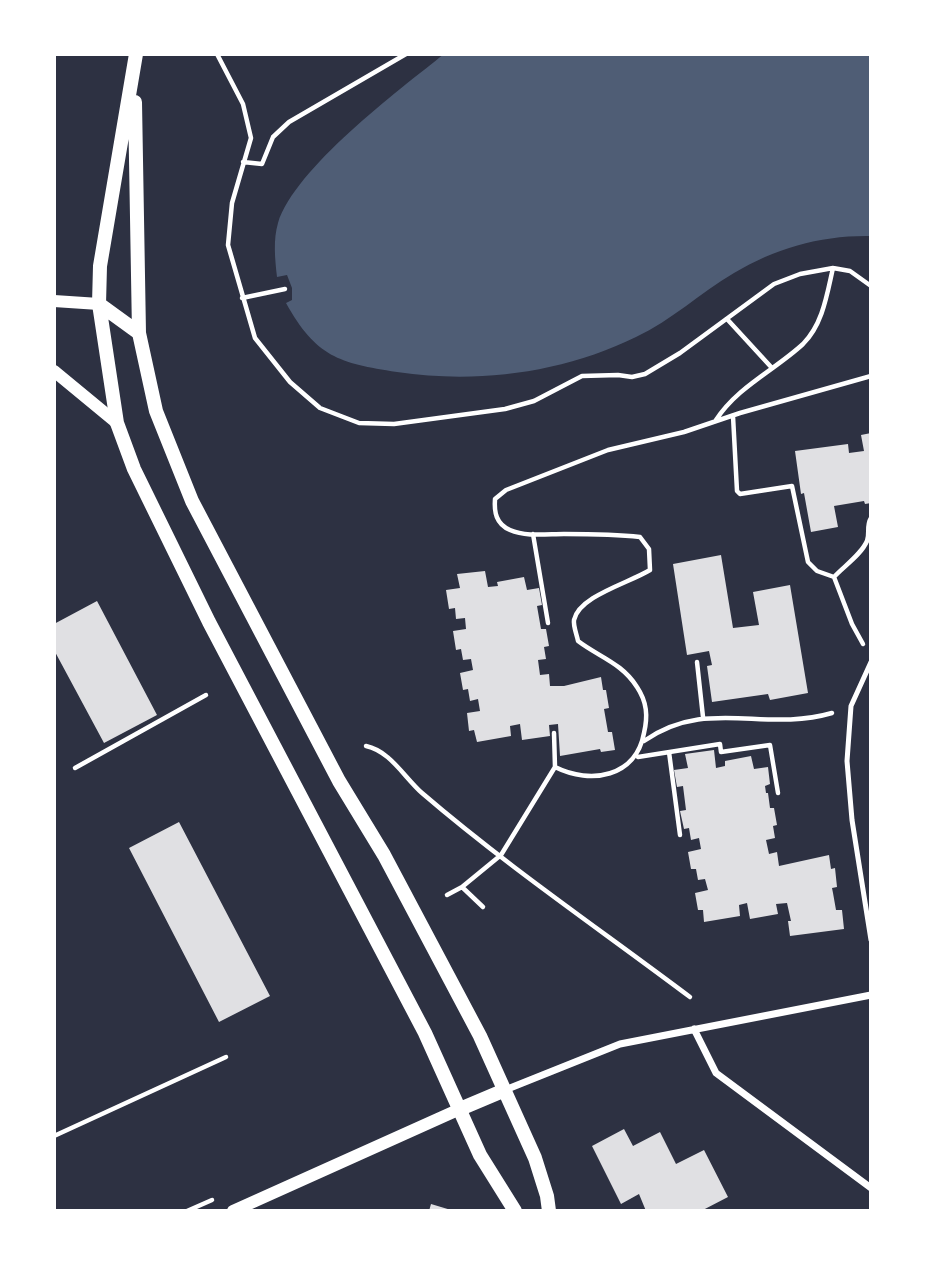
<!DOCTYPE html>
<style>
body{margin:0}
#map{position:relative;width:925px;height:1265px;overflow:hidden;background:#2d3142;font-family:"Golos Text",sans-serif}
canvas{display:block}
.frame{position:absolute;inset:0;border:56px solid #fff;pointer-events:none}
</style>
<div id="map">
<canvas width="925" height="1265"></canvas>
<div class="frame"></div>
</div>
<script>
const g = document.querySelector('canvas').getContext('2d');
g.lineJoin = 'round';
function fillPath(path, color) { g.fillStyle = color; g.fill(path, 'evenodd'); }
function strokePath(path, color, width, dash) { g.strokeStyle = color; g.lineWidth = width; g.lineCap = dash ? 'butt' : 'round'; g.setLineDash(dash || []); g.stroke(path); }
const water = new Path2D(`
 M 444,54 L 871,54 L 871,236 C 822,235 776,248 734,273 C 700,293 672,320 636,337 C 563,373 477,384 397,372 C 339,363 316,357 286,303 L 292,300 L 292,288 L 287,275 L 277,277 C 275,259 273,240 278,223 C 295,168 398,91 444,54 Z`);
const building = new Path2D(`
 M 871,433 L 871,503 L 865,504 L 864,501 L 834,506 L 838,527 L 811,532 L 804,493 L 801,494 L 795,451 L 848,444 L 849,453 L 864,451 L 861,435 Z
 M 721,555 L 733,628 L 759,625 L 753,592 L 790,585 L 808,693 L 770,700 L 768,694 L 712,702 L 707,666 L 712,665 L 709,651 L 687,655 L 673,564 Z
 M 485,571 L 488,587 L 498,586 L 497,582 L 524,577 L 527,590 L 539,588 L 542,605 L 537,606 L 541,629 L 546,629 L 549,646 L 544,647 L 546,659 L 538,660 L 540,675 L 549,674 L 550,686 L 564,686 L 601,677 L 603,690 L 606,690 L 609,708 L 604,709 L 608,732 L 612,732 L 615,750 L 601,752 L 600,749 L 560,756 L 558,724 L 549,725 L 550,736 L 522,740 L 520,724 L 510,726 L 511,736 L 477,742 L 474,730 L 469,731 L 467,713 L 480,711 L 478,699 L 470,701 L 468,689 L 463,690 L 460,673 L 473,670 L 471,659 L 463,660 L 461,649 L 456,650 L 453,631 L 466,629 L 465,618 L 456,619 L 455,608 L 449,609 L 446,590 L 460,588 L 457,574 Z
 M 97,601 L 157,715 L 104,743 L 54,650 L 54,624 Z
 M 714,750 L 716,768 L 725,766 L 725,761 L 751,756 L 754,769 L 768,767 L 770,784 L 765,786 L 766,793 L 768,793 L 770,808 L 774,808 L 777,825 L 773,826 L 775,838 L 766,840 L 769,854 L 777,852 L 779,866 L 829,855 L 831,869 L 835,868 L 837,887 L 832,888 L 833,893 L 836,910 L 842,910 L 844,929 L 790,936 L 788,921 L 791,921 L 787,903 L 776,904 L 778,914 L 750,919 L 747,903 L 739,905 L 740,916 L 704,922 L 703,910 L 698,910 L 695,893 L 708,890 L 705,879 L 698,880 L 696,869 L 691,869 L 688,852 L 701,849 L 699,838 L 691,840 L 689,828 L 684,829 L 680,811 L 686,810 L 683,786 L 677,787 L 674,770 L 688,768 L 685,754 Z
 M 179,822 L 270,996 L 219,1022 L 129,848 Z
 M 624,1129 L 633,1146 L 660,1132 L 676,1164 L 704,1150 L 728,1197 L 701,1211 L 646,1211 L 639,1194 L 621,1204 L 592,1146 Z
 M 431,1204 L 451,1210 L 451,1211 L 429,1211 Z`);
const path = new Path2D(`
 M 217,54 L 243,104 L 251,138 L 232,203 L 228,245 L 255,338 L 290,382 L 320,408 L 359,423 L 394,424 L 505,409 L 534,401 L 582,376 L 618,375 L 632,377 L 645,374 L 680,353 L 774,284 L 800,274 L 833,268 L 850,271 L 871,286
 M 243,162 L 262,164 L 273,137 L 289,122 L 406,54
 M 242,298 L 285,289
 M 727,319 L 772,368
 M 733,416 L 737,491 L 740,494 L 792,486 L 808,562 L 817,571 L 834,577 L 852,624 L 863,644
 M 716,420 C 737,387 775,370 803,344 C 823,324 827,294 833,268
 M 533,534 L 548,623
 M 834,577 C 844,566 861,555 867,541 C 870,533 866,526 871,518
 M 697,662 L 703,717
 M 554,733 L 555,767
 M 644,741 C 707,697 763,733 832,713
 M 366,746 C 390,751 404,777 422,793 C 507,866 601,930 690,997
 M 669,752 L 680,835
 M 638,757 L 720,744 L 721,752 L 770,745 L 778,793
 M 75,768 L 206,695
 M 462,887 L 501,855 L 555,767 C 591,785 636,777 644,733 C 648,716 647,702 637,687 C 622,663 599,657 578,641 C 577,635 573,626 574,620 C 579,596 629,583 650,570 L 649,549 L 640,537 C 614,534 590,534 564,534 C 547,534 526,537 510,530 C 496,524 494,512 495,499 L 506,490 L 608,450 L 684,432 L 740,413 L 871,376
 M 447,895 L 462,887 L 483,907
 M 54,1136 L 226,1057
 M 187,1211 L 212,1200`);
const service = new Path2D(`
 M 871,662 L 851,706 L 847,761 L 852,820 L 871,940`);
const minor = new Path2D(`
 M 694,1029 L 716,1073 L 871,1188
 M 505,1090 L 620,1044 L 871,995`);
const tertiary = new Path2D(`
 M 54,301 L 99,304
 M 54,371 L 117,423
 M 233,1211 L 460,1109`);
const secondary = new Path2D(`
 M 136,54 L 100,266 L 99,304 L 117,423 L 134,469 L 209,622 L 425,1033 L 480,1155 L 515,1211
 M 135,102 L 139,333 L 156,411 L 192,501 L 339,781 L 384,855 L 480,1036 L 535,1158 L 547,1196 L 549,1211
 M 99,304 L 139,333
 M 460,1109 L 505,1090`);
fillPath(water, '#4f5d75');
fillPath(building, '#e0e0e3');
strokePath(path, '#fff', 4.5);
strokePath(service, '#fff', 5);
strokePath(minor, '#fff', 7);
strokePath(tertiary, '#fff', 12);
strokePath(secondary, '#fff', 14);
</script>
